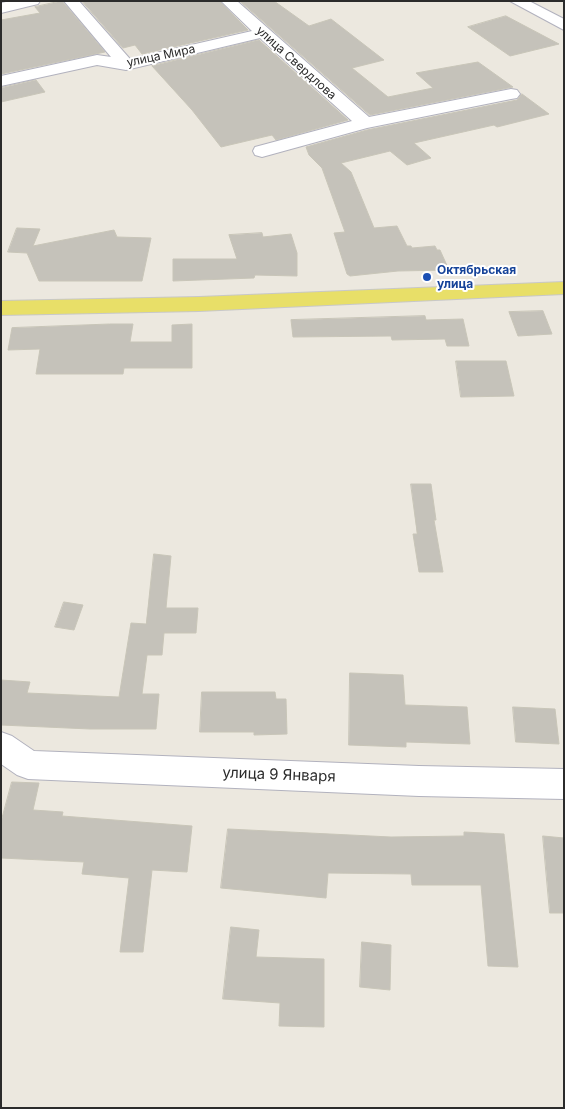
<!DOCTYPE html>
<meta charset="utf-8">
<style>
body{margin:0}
#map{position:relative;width:565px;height:1109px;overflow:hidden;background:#ece8df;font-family:Inter,sans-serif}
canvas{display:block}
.frame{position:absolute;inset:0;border:2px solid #2b2b2b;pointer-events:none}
</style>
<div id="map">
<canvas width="565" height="1109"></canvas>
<div class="frame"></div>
</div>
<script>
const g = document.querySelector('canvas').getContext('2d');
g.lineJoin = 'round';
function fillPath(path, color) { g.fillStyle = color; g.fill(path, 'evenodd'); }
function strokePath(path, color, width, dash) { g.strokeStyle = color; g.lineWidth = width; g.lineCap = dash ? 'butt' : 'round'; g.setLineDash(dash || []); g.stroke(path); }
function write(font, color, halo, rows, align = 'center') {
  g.font = font + ' Inter,sans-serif'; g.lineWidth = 4; g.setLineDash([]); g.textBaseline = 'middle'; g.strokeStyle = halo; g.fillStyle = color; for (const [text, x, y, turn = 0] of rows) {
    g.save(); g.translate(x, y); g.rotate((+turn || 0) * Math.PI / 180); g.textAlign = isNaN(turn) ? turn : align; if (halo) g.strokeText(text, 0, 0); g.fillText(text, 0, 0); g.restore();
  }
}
const building = new Path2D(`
 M 62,1 L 105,52 L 1,74 L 1,20 L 40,13 L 35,7 Z
 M 82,1 L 219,1 L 248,30 L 142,54 L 135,45 L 123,48 Z
 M 240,1 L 274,1 L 309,26 L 331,19 L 384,60 L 352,68 L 388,97 L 433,88 L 416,73 L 478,62 L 513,87 L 370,115 Z
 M 506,16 L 559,44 L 510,56 L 468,27 Z
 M 259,40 L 348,120 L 276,140 L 272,135 L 221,147 L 192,110 L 152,66 Z
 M 36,80 L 45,92 L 1,102 L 1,88 Z
 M 522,94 L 549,114 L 497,127 L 494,125 L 414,143 L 431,158 L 407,165 L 390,151 L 341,163 L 351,172 L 374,228 L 397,226 L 407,246 L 411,246 L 412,248 L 435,246 L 437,250 L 440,250 L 449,270 L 398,271 L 350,276 L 347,274 L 334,233 L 345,232 L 322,168 L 309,155 L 306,147 L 367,130 L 517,100 Z
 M 17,228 L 40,229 L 33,246 L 114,230 L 117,237 L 151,238 L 142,281 L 39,281 L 27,253 L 8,252 Z
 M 262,233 L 263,237 L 291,234 L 297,253 L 297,276 L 255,275 L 254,278 L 173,281 L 173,259 L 237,259 L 229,235 Z
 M 543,311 L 552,334 L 518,336 L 509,312 Z
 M 425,316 L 426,320 L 463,319 L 469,346 L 447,346 L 445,339 L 392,340 L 391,336 L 293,337 L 291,320 Z
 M 110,324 L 133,324 L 130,342 L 172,342 L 172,325 L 192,324 L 192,368 L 124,368 L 123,374 L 36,374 L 40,349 L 8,350 L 12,328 Z
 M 456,361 L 506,361 L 514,396 L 461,397 Z
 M 411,484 L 431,484 L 436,520 L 434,520 L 443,572 L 419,572 L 413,534 L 417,534 Z
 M 154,554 L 171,556 L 166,608 L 198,608 L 196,633 L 164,633 L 162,655 L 147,655 L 142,694 L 159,694 L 156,729 L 90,729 L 1,725 L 1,680 L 30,682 L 27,693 L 119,697 L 131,623 L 146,624 Z
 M 64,602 L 83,605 L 74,630 L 55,627 Z
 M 350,673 L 403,675 L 405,705 L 467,707 L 470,744 L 406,742 L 406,747 L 349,745 Z
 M 202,692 L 275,692 L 276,699 L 286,699 L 287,734 L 254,735 L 254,732 L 200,732 Z
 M 513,707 L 555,709 L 559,744 L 516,742 Z
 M 12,782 L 39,783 L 33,810 L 63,812 L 62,816 L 192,826 L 187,872 L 152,870 L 143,952 L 120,952 L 129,878 L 82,874 L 84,862 L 1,858 L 1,822 Z
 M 228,829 L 391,837 L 464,836 L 464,832 L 504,834 L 518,967 L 488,966 L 481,885 L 412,885 L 411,874 L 328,873 L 326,898 L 221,888 Z
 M 543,836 L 564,838 L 564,913 L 550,913 Z
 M 231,927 L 259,930 L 256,957 L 324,959 L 324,1027 L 279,1026 L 280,1003 L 223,999 Z
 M 362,942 L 391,945 L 390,990 L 360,987 Z`);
const minor = new Path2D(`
 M 11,1 L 40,1 L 38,4 L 1,13 L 1,3 Z
 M 64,1 L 79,1 L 130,59 L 252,31 L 221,1 L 237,1 L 369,117 L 511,89 L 517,90 L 520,94 L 517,98 L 511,99 L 367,128 L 262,157 L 255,155 L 253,151 L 255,147 L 352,121 L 260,38 L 126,70 L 97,65 L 1,86 L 1,76 L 97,55 L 111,57 Z
 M 510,1 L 529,1 L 564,19 L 564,30 Z
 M 1,732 L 12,736 L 34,751 L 419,766 L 564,769 L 564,799 L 419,796 L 28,779 L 17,775 L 1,764 Z`);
const major = new Path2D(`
 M 564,282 L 564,294 L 199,311 L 1,315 L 1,301 L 199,297 Z`);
const markers = [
 [427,277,5,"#1a4fb4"]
];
const farStreetnames = [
 ["улица Мира",161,56,-12],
 ["улица Свердлова",296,63,42]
];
const farTransitnames = [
 ["Октябрьская",437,270],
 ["улица",437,284]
];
const streetNames = [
 ["улица 9 Января",279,775,2]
];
fillPath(building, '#c5c2ba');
strokePath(building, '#c8c5b8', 1);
strokePath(minor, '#b2b2be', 2);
strokePath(major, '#c8c8c8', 2);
fillPath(minor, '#fff');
fillPath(major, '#e8df68');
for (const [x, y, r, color] of markers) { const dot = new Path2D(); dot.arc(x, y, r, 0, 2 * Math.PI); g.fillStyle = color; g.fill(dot); strokePath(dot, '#fff', 2); }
write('12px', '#2b2b2b', '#fff', farStreetnames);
write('bold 12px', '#164399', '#fff', farTransitnames, 'left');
write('15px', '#2b2b2b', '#fff', streetNames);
</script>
